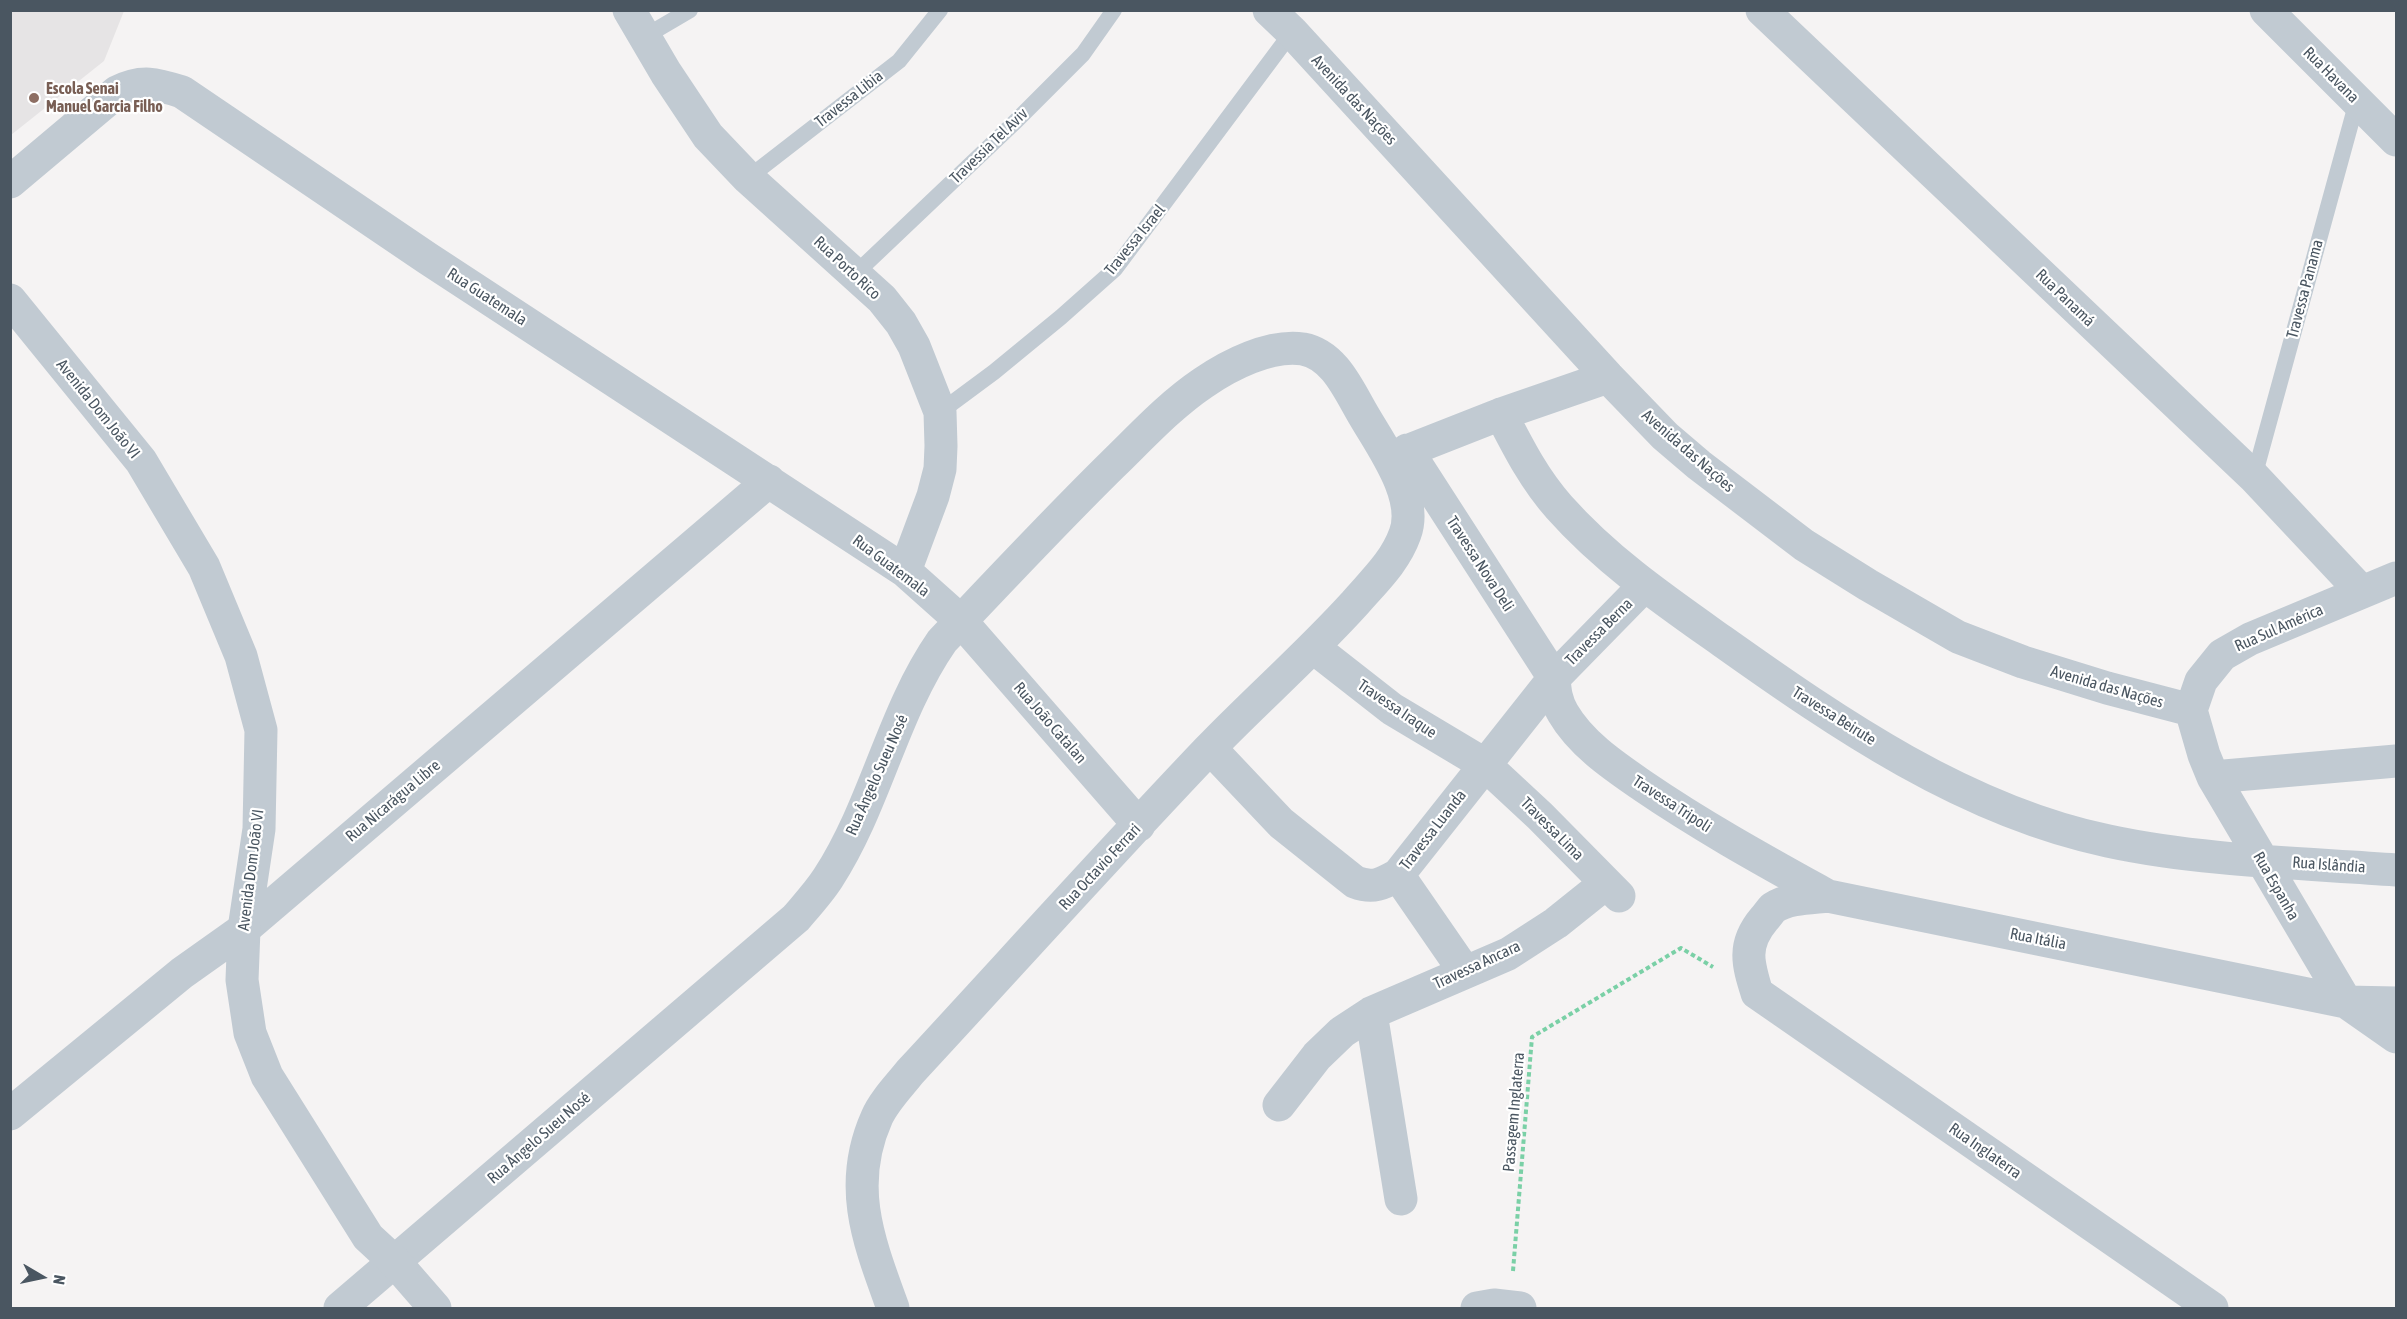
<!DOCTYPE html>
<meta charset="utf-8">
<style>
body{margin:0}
#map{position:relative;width:2407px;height:1319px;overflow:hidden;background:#f5f3f3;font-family:"Asap Condensed",sans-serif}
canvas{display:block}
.frame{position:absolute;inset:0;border:12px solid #4a5661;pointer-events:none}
.north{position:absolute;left:12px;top:1247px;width:60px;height:60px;-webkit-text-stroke:4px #fff;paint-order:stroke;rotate:99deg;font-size:16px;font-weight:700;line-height:24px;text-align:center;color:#4a5661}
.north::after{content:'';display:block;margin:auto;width:21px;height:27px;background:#4a5661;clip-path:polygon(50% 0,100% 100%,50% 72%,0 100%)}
</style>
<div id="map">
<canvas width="2407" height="1319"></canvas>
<div class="frame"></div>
<div class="north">N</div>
</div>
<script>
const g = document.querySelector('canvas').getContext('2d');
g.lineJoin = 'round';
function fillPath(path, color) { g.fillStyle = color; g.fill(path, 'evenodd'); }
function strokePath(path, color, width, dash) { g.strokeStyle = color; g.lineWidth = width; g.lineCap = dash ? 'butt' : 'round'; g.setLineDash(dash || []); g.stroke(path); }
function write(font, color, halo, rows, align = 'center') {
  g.font = font + ' "Asap Condensed",sans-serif'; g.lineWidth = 4.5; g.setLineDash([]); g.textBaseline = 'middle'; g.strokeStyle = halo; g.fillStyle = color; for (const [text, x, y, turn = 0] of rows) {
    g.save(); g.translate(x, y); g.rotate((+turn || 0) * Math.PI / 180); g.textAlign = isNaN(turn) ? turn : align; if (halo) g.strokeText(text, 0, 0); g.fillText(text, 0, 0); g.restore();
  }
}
const education = new Path2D(`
 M 11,10 L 124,11 L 104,61 L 11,135 Z`);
const path = new Path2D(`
 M 1513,1271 L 1532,1037 L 1681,948 L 1713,967`);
const service = new Path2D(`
 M 644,37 L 690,10
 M 748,178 L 899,61 L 940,10
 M 855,274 L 1013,124 L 1083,54 L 1114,10
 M 940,412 L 994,372 L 1061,317 L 1115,269 L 1292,32
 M 2254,477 L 2357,101`);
const minor = new Path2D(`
 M 629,10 L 666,73 L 708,136 L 748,178 L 882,299 L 901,323 L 914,346 L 940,412 L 941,446 L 940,469 L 933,496 L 905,571
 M 1269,10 L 1292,32 L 1608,377 L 1665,436 L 1699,465 L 1804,545 L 1868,585 L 1958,637 L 2023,662 L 2107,688 L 2191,710
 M 1762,10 L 2254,477 L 2362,592
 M 2266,10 L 2396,140
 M 10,182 L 117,92 C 142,79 157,84 182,92 L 427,258 L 905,571 L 961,621 L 1139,825
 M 10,300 L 141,461 L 204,567 L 241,656 L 261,730 L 259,829 L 244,929
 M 1501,414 C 1518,447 1534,479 1559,507 C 1606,560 1664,600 1722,641 C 1839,724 1965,811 2108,841 C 2201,861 2302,863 2396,870
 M 1407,450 L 1554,678 C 1555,691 1556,701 1563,713 C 1581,744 1614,766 1643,786 C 1703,827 1765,861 1828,896
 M 1389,458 L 1501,414 L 1608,377
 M 1314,648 L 1392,709 L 1484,764 L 1540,816 L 1619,896
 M 2191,710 L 2204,755 L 2213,777 L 2346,1002 L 2396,1037
 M 2191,710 L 2201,681 L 2222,655 L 2250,639 L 2396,578
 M 1210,748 L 1281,823 L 1355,882 C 1373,889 1382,884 1398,875 L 1554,678 L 1644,586
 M 2213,777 L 2396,761
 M 1398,875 L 1465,972
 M 244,929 L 769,481
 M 1371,1013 L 1401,1199
 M 1279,1105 L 1317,1056 L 1342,1032 L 1371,1013 L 1508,954 L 1556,923 L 1606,883
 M 340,1308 L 796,918 C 807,905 819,892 828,878 C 876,804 892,713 942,641 C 998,582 1054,522 1112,465 C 1141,437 1169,406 1203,383 C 1229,365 1270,344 1303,349 C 1335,355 1349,391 1364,416 C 1382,447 1419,497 1405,534 C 1395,562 1374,581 1355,603 C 1308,655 1256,700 1208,750 C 1107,856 1009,965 910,1072 C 899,1086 884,1101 877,1117 C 846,1186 869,1242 893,1308
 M 1477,1308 L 1494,1305 L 1520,1308
 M 2212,1308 L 1757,993 C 1748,964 1742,945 1764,919 C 1767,916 1770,911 1773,908 C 1788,898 1810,898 1828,896 L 2346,1002 L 2396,1003`);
const tertiary = new Path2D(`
 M 244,929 L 242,980 L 250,1033 L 267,1076 L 368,1237 L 395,1262 L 435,1308
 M 10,1114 L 182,973 L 244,929`);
const markers = [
 [34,98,6,"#8d6e63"]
];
const streetNames = [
 ["Rua Havana",2331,75,45],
 ["Travessa Libia",849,99,-38],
 ["Avenida das Nações",1354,100,47],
 ["Travessia Tel Aviv",989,146,-44],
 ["Travessa Israel",1135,240,-51],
 ["Rua Porto Rico",847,268,43],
 ["Travessa Panama",2305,289,-75],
 ["Rua Guatemala",487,297,33],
 ["Rua Panamá",2065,298,44],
 ["Avenida Dom João VI",98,409,51],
 ["Avenida das Nações",1688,451,41],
 ["Travessa Nova Deli",1480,564,57],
 ["Rua Guatemala",891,566,37],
 ["Rua Sul América",2279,628,-24],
 ["Travessa Berna",1599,632,-45],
 ["Avenida das Nações",2107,687,16],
 ["Travessa Iraque",1397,709,34],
 ["Travessa Beirute",1834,716,32],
 ["Rua João Catalan",1050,723,49],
 ["Rua Ângelo Sueu Nosé",877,775,-66],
 ["Rua Nicarágua Libre",393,801,-40],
 ["Travessa Tripoli",1672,804,33],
 ["Travessa Lima",1552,829,45],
 ["Travessa Luanda",1433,830,-52],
 ["Rua Islândia",2329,865,4],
 ["Rua Octavio Ferrari",1100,867,-47],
 ["Avenida Dom João VI",251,870,-83],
 ["Rua Espanha",2276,886,60],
 ["Rua Itália",2038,939,11],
 ["Travessa Ancara",1477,965,-25],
 ["Passagem Inglaterra",1514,1112,-85],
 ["Rua Ângelo Sueu Nosé",539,1138,-41],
 ["Rua Inglaterra",1985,1151,35]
];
const educationNames = [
 ["Escola Senai",46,89],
 ["Manuel Garcia Filho",46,107]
];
fillPath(education, '#e6e4e5');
strokePath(path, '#7ad0a6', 4, [4.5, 3]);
strokePath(service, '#c1cad2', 16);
strokePath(minor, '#c1cad2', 33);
strokePath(tertiary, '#c1cad2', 33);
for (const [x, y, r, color] of markers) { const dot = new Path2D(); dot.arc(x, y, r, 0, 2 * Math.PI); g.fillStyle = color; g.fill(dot); strokePath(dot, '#fff', 2); }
write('16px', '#4a5661', '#fff', streetNames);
write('bold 16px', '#785e54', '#fff', educationNames, 'left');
</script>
